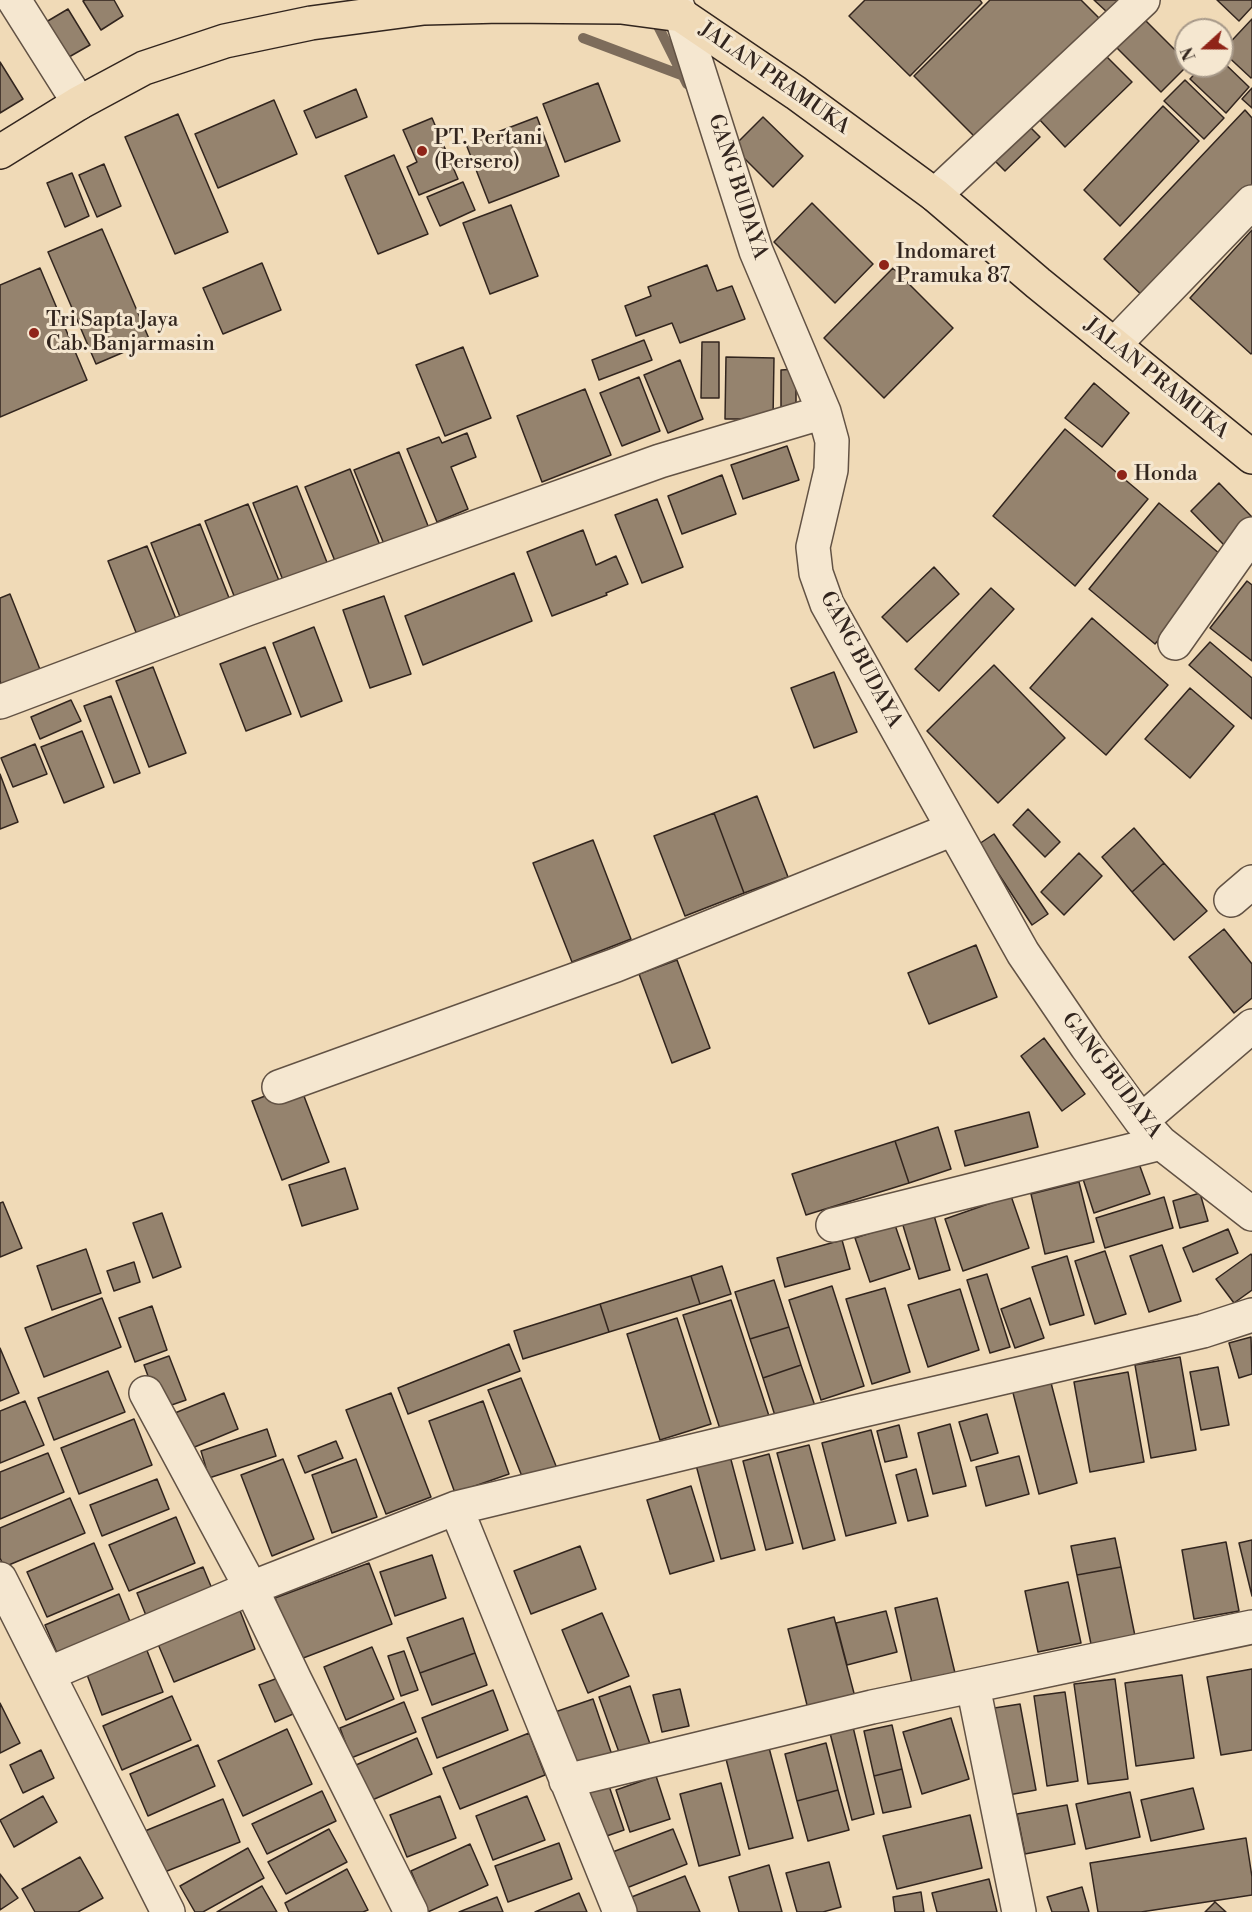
<!DOCTYPE html>
<style>
body{margin:0}
#map{position:relative;width:1252px;height:1912px;overflow:hidden;background:#f0dab7;font-family:"Libre Bodoni",serif}
canvas{display:block}
.north{position:absolute;left:1174px;top:18px;width:60px;height:60px;box-sizing:border-box;background:#f5e7d0;border:2px solid #a79989;border-radius:50%;rotate:249deg;font-size:16px;font-weight:700;line-height:24px;text-align:center;color:#32251e}
.north::after{content:'';display:block;margin:auto;width:21px;height:27px;background:#8f2418;clip-path:polygon(50% 0,100% 100%,50% 72%,0 100%)}
</style>
<div id="map">
<canvas width="1252" height="1912"></canvas>
<div class="north">N</div>
</div>
<script>
const g = document.querySelector('canvas').getContext('2d');
g.lineJoin = 'round';
function strokePath(path, color, width, dash) { g.strokeStyle = color; g.lineWidth = width; g.lineCap = dash ? 'butt' : 'round'; g.setLineDash(dash || []); g.stroke(path); }
function fillPath(path, color) { g.fillStyle = color; g.fill(path, 'evenodd'); }
function write(font, color, halo, rows, align = 'center') {
  g.font = font + ' "Libre Bodoni",serif'; g.lineWidth = 6; g.setLineDash([]); g.textBaseline = 'middle'; g.strokeStyle = halo; g.fillStyle = color; for (const [text, x, y, turn = 0] of rows) {
    g.save(); g.translate(x, y); g.rotate((+turn || 0) * Math.PI / 180); g.textAlign = isNaN(turn) ? turn : align; if (halo) g.strokeText(text, 0, 0); g.fillText(text, 0, 0); g.restore();
  }
}
const stream = new Path2D(`
 M 654,18 L 687,84
 M 583,38 L 684,76`);
const building = new Path2D(`
 M 85,0 L 114,0 L 123,16 L 101,30 L 83,1 Z
 M 865,0 L 980,0 L 982,3 L 910,76 L 849,16 Z
 M 990,0 L 1081,0 L 1105,24 L 984,146 L 914,76 Z
 M 1094,0 L 1120,0 L 1108,13 Z
 M 1217,0 L 1252,0 L 1252,7 L 1239,21 Z
 M 68,9 L 90,45 L 62,61 L 41,25 Z
 M 1143,18 L 1186,61 L 1187,66 L 1161,92 L 1115,46 Z
 M 1252,19 L 1252,77 L 1251,78 L 1222,51 Z
 M 1104,54 L 1132,82 L 1065,147 L 1039,119 Z
 M 1222,61 L 1249,87 L 1226,113 L 1190,79 L 1202,66 L 1222,66 Z
 M 0,62 L 23,99 L 0,113 Z
 M 1185,80 L 1224,118 L 1204,139 L 1164,101 Z
 M 598,83 L 620,141 L 565,162 L 543,104 Z
 M 1252,88 L 1252,108 L 1242,99 Z
 M 356,89 L 367,117 L 316,138 L 304,111 Z
 M 274,100 L 297,154 L 218,188 L 195,134 Z
 M 1163,106 L 1199,141 L 1120,226 L 1084,190 Z
 M 1245,110 L 1252,118 L 1252,189 L 1147,300 L 1104,259 Z
 M 178,114 L 228,232 L 175,254 L 125,137 Z
 M 537,117 L 559,176 L 489,203 L 466,144 Z
 M 763,117 L 803,156 L 773,187 L 733,147 Z
 M 432,118 L 458,179 L 419,195 L 407,167 L 417,162 L 403,130 Z
 M 1026,123 L 1040,137 L 1005,171 L 991,157 Z
 M 394,155 L 428,234 L 378,254 L 345,176 Z
 M 104,164 L 121,206 L 97,217 L 79,175 Z
 M 72,173 L 89,216 L 65,227 L 47,183 Z
 M 463,182 L 475,210 L 440,226 L 427,197 Z
 M 812,203 L 873,264 L 835,303 L 774,242 Z
 M 511,205 L 538,276 L 490,294 L 463,223 Z
 M 102,229 L 150,341 L 96,364 L 48,252 Z
 M 1252,230 L 1252,353 L 1251,354 L 1190,298 Z
 M 262,263 L 281,310 L 223,334 L 203,288 Z
 M 707,265 L 717,291 L 732,286 L 745,319 L 680,343 L 672,323 L 636,336 L 625,306 L 651,296 L 648,287 Z
 M 40,268 L 87,380 L 0,417 L 0,285 Z
 M 893,268 L 953,328 L 884,398 L 824,338 Z
 M 644,340 L 652,360 L 599,380 L 592,360 Z
 M 702,342 L 719,342 L 719,398 L 701,398 Z
 M 463,347 L 491,418 L 445,436 L 416,365 Z
 M 726,357 L 774,358 L 773,419 L 725,419 Z
 M 680,360 L 703,419 L 668,433 L 644,375 Z
 M 796,369 L 796,409 L 781,409 L 781,370 Z
 M 639,377 L 660,431 L 622,446 L 600,393 Z
 M 1094,383 L 1129,413 L 1102,447 L 1065,418 Z
 M 585,389 L 611,455 L 542,482 L 517,416 Z
 M 1065,429 L 1148,499 L 1075,586 L 993,516 Z
 M 467,433 L 476,457 L 451,467 L 468,509 L 437,522 L 407,449 L 439,437 L 442,443 Z
 M 787,446 L 799,480 L 743,499 L 731,465 Z
 M 399,452 L 432,536 L 388,554 L 354,470 Z
 M 350,469 L 383,553 L 339,571 L 305,487 Z
 M 722,475 L 736,514 L 682,534 L 668,496 Z
 M 1219,483 L 1252,517 L 1224,545 L 1191,511 Z
 M 297,486 L 330,570 L 286,588 L 253,503 Z
 M 657,499 L 683,567 L 642,583 L 615,515 Z
 M 1159,503 L 1226,559 L 1155,644 L 1089,589 Z
 M 248,504 L 282,588 L 238,606 L 205,521 Z
 M 200,524 L 233,608 L 184,627 L 151,543 Z
 M 583,530 L 596,565 L 616,556 L 628,584 L 606,593 L 607,595 L 552,616 L 527,552 Z
 M 147,546 L 180,629 L 141,645 L 108,561 Z
 M 934,567 L 959,594 L 907,642 L 882,617 Z
 M 514,573 L 532,621 L 423,665 L 405,616 Z
 M 1247,581 L 1252,585 L 1252,661 L 1210,628 Z
 M 991,588 L 1014,609 L 939,691 L 915,669 Z
 M 10,594 L 43,677 L 5,693 L 0,681 L 0,598 Z
 M 384,596 L 411,674 L 370,688 L 343,610 Z
 M 1092,618 L 1168,685 L 1106,755 L 1030,688 Z
 M 314,627 L 342,701 L 301,717 L 273,643 Z
 M 1210,642 L 1252,678 L 1252,719 L 1189,665 Z
 M 265,647 L 291,714 L 246,731 L 220,664 Z
 M 994,665 L 1065,738 L 998,803 L 927,731 Z
 M 153,667 L 186,753 L 149,767 L 116,681 Z
 M 834,672 L 857,732 L 814,748 L 791,688 Z
 M 1190,688 L 1234,726 L 1190,778 L 1145,739 Z
 M 111,696 L 140,773 L 114,783 L 84,706 Z
 M 71,700 L 81,721 L 40,739 L 31,717 Z
 M 82,731 L 104,787 L 64,803 L 41,747 Z
 M 35,744 L 47,774 L 13,787 L 1,758 Z
 M 0,774 L 18,822 L 0,829 Z
 M 757,796 L 788,877 L 744,893 L 714,813 Z
 M 1028,809 L 1060,842 L 1045,857 L 1013,825 Z
 M 714,813 L 744,893 L 685,916 L 654,836 Z
 M 1134,828 L 1164,863 L 1132,892 L 1102,857 Z
 M 994,834 L 1048,914 L 1032,925 L 979,844 Z
 M 593,840 L 631,939 L 572,962 L 533,863 Z
 M 1079,853 L 1102,876 L 1064,915 L 1041,892 Z
 M 1164,863 L 1207,911 L 1174,940 L 1132,892 Z
 M 1224,929 L 1252,964 L 1252,998 L 1234,1013 L 1189,957 Z
 M 976,945 L 997,997 L 929,1024 L 908,973 Z
 M 677,960 L 710,1048 L 672,1063 L 639,974 Z
 M 1044,1038 L 1085,1094 L 1062,1111 L 1021,1056 Z
 M 299,1083 L 329,1162 L 282,1180 L 252,1101 Z
 M 1029,1112 L 1038,1147 L 965,1166 L 955,1131 Z
 M 938,1127 L 951,1169 L 909,1183 L 895,1141 Z
 M 895,1141 L 909,1183 L 806,1215 L 792,1174 Z
 M 1138,1161 L 1150,1194 L 1094,1213 L 1083,1179 Z
 M 345,1168 L 358,1209 L 302,1226 L 289,1185 Z
 M 1079,1182 L 1094,1242 L 1045,1254 L 1031,1194 Z
 M 1200,1193 L 1208,1221 L 1180,1228 L 1173,1201 Z
 M 1011,1196 L 1029,1248 L 963,1271 L 945,1219 Z
 M 1164,1197 L 1173,1228 L 1105,1248 L 1096,1218 Z
 M 3,1202 L 22,1248 L 0,1257 L 0,1203 Z
 M 933,1212 L 950,1270 L 919,1279 L 902,1222 Z
 M 162,1213 L 181,1267 L 153,1278 L 133,1223 Z
 M 895,1225 L 910,1269 L 870,1282 L 855,1238 Z
 M 1228,1229 L 1238,1253 L 1193,1272 L 1183,1248 Z
 M 842,1240 L 850,1269 L 785,1287 L 777,1258 Z
 M 1162,1245 L 1181,1301 L 1149,1312 L 1130,1256 Z
 M 86,1249 L 101,1293 L 52,1310 L 37,1266 Z
 M 1105,1251 L 1126,1314 L 1095,1324 L 1075,1261 Z
 M 1251,1254 L 1252,1256 L 1252,1290 L 1234,1303 L 1216,1279 Z
 M 1067,1256 L 1084,1315 L 1050,1325 L 1032,1267 Z
 M 134,1262 L 140,1282 L 114,1291 L 107,1271 Z
 M 722,1266 L 731,1294 L 700,1304 L 691,1276 Z
 M 987,1274 L 1010,1347 L 990,1353 L 967,1280 Z
 M 691,1276 L 700,1304 L 609,1332 L 600,1304 Z
 M 774,1280 L 789,1327 L 750,1339 L 735,1292 Z
 M 832,1286 L 864,1386 L 821,1400 L 789,1300 Z
 M 885,1288 L 910,1372 L 872,1384 L 846,1299 Z
 M 960,1289 L 979,1350 L 928,1367 L 908,1305 Z
 M 102,1298 L 121,1347 L 44,1377 L 25,1328 Z
 M 1030,1298 L 1044,1338 L 1015,1348 L 1001,1309 Z
 M 731,1300 L 769,1416 L 721,1432 L 683,1315 Z
 M 600,1304 L 609,1332 L 523,1359 L 514,1331 Z
 M 152,1306 L 167,1350 L 135,1362 L 119,1318 Z
 M 677,1318 L 711,1424 L 660,1440 L 627,1334 Z
 M 789,1327 L 801,1365 L 763,1378 L 750,1339 Z
 M 1251,1337 L 1252,1374 L 1239,1378 L 1229,1343 Z
 M 509,1344 L 520,1371 L 408,1414 L 398,1388 Z
 M 0,1348 L 19,1393 L 0,1401 Z
 M 169,1356 L 186,1400 L 160,1409 L 144,1365 Z
 M 1180,1357 L 1196,1450 L 1151,1458 L 1135,1365 Z
 M 801,1365 L 816,1409 L 777,1422 L 763,1378 Z
 M 1218,1367 L 1229,1425 L 1201,1430 L 1190,1372 Z
 M 108,1371 L 125,1412 L 54,1440 L 38,1398 Z
 M 1128,1372 L 1144,1462 L 1090,1472 L 1074,1382 Z
 M 521,1378 L 558,1471 L 525,1484 L 488,1390 Z
 M 1050,1379 L 1077,1483 L 1039,1494 L 1012,1389 Z
 M 224,1393 L 238,1429 L 185,1451 L 170,1415 Z
 M 391,1393 L 431,1497 L 386,1514 L 346,1410 Z
 M 25,1401 L 44,1445 L 0,1463 L 0,1411 Z
 M 483,1401 L 509,1474 L 455,1493 L 429,1421 Z
 M 987,1414 L 998,1453 L 971,1461 L 959,1422 Z
 M 134,1419 L 152,1465 L 79,1494 L 61,1448 Z
 M 950,1424 L 966,1486 L 933,1494 L 918,1433 Z
 M 899,1425 L 907,1457 L 885,1462 L 877,1431 Z
 M 267,1429 L 276,1456 L 209,1478 L 201,1451 Z
 M 871,1430 L 896,1523 L 846,1536 L 822,1443 Z
 M 336,1441 L 343,1458 L 305,1473 L 298,1456 Z
 M 809,1445 L 835,1540 L 803,1549 L 777,1453 Z
 M 48,1453 L 64,1492 L 0,1519 L 0,1472 Z
 M 769,1454 L 793,1543 L 766,1550 L 743,1461 Z
 M 730,1456 L 755,1550 L 721,1559 L 696,1465 Z
 M 1019,1456 L 1029,1494 L 986,1506 L 976,1467 Z
 M 283,1459 L 314,1539 L 272,1556 L 241,1475 Z
 M 356,1459 L 377,1517 L 332,1533 L 312,1475 Z
 M 916,1469 L 928,1516 L 908,1521 L 896,1475 Z
 M 157,1479 L 169,1509 L 102,1536 L 90,1505 Z
 M 691,1486 L 714,1561 L 670,1574 L 647,1500 Z
 M 70,1498 L 85,1533 L 4,1567 L 0,1558 L 0,1528 Z
 M 176,1517 L 195,1563 L 129,1591 L 109,1545 Z
 M 1115,1538 L 1121,1567 L 1077,1575 L 1071,1546 Z
 M 1252,1540 L 1252,1596 L 1239,1543 Z
 M 1226,1542 L 1239,1611 L 1194,1619 L 1182,1550 Z
 M 94,1543 L 113,1589 L 47,1617 L 27,1572 Z
 M 580,1546 L 596,1589 L 531,1614 L 514,1571 Z
 M 432,1555 L 446,1598 L 395,1616 L 380,1572 Z
 M 369,1563 L 392,1624 L 298,1660 L 275,1598 Z
 M 203,1567 L 215,1596 L 149,1623 L 137,1593 Z
 M 1121,1567 L 1135,1636 L 1091,1644 L 1077,1575 Z
 M 1068,1582 L 1081,1643 L 1038,1652 L 1025,1591 Z
 M 119,1594 L 133,1629 L 60,1660 L 45,1625 Z
 M 937,1598 L 955,1673 L 912,1683 L 895,1608 Z
 M 237,1603 L 255,1649 L 174,1682 L 155,1637 Z
 M 886,1611 L 897,1652 L 847,1665 L 836,1623 Z
 M 602,1613 L 629,1676 L 588,1693 L 562,1630 Z
 M 834,1617 L 855,1697 L 808,1709 L 788,1629 Z
 M 463,1618 L 475,1653 L 420,1673 L 407,1638 Z
 M 372,1647 L 394,1699 L 346,1720 L 324,1667 Z
 M 146,1648 L 163,1692 L 102,1715 L 86,1672 Z
 M 404,1651 L 418,1690 L 401,1696 L 388,1656 Z
 M 475,1653 L 487,1685 L 432,1705 L 420,1673 Z
 M 1252,1669 L 1252,1750 L 1221,1755 L 1207,1677 Z
 M 1182,1675 L 1194,1758 L 1136,1766 L 1125,1683 Z
 M 278,1678 L 293,1714 L 275,1722 L 259,1685 Z
 M 1115,1679 L 1128,1779 L 1088,1784 L 1074,1684 Z
 M 630,1686 L 650,1744 L 620,1755 L 599,1697 Z
 M 680,1689 L 689,1726 L 662,1732 L 653,1695 Z
 M 493,1690 L 508,1730 L 437,1758 L 422,1718 Z
 M 1065,1692 L 1078,1781 L 1047,1786 L 1034,1696 Z
 M 172,1696 L 191,1740 L 122,1770 L 103,1726 Z
 M 593,1699 L 612,1755 L 574,1767 L 555,1712 Z
 M 404,1702 L 416,1732 L 351,1758 L 340,1728 Z
 M 0,1703 L 20,1743 L 0,1753 Z
 M 1020,1704 L 1036,1790 L 1003,1796 L 988,1709 Z
 M 951,1718 L 969,1779 L 922,1794 L 903,1732 Z
 M 892,1725 L 902,1769 L 874,1776 L 864,1731 Z
 M 853,1727 L 874,1814 L 852,1820 L 830,1733 Z
 M 287,1729 L 312,1784 L 243,1816 L 218,1761 Z
 M 529,1733 L 545,1775 L 460,1809 L 443,1768 Z
 M 417,1738 L 432,1774 L 363,1804 L 347,1769 Z
 M 826,1743 L 838,1790 L 797,1801 L 785,1754 Z
 M 768,1744 L 793,1838 L 749,1849 L 725,1755 Z
 M 198,1745 L 215,1786 L 148,1816 L 130,1774 Z
 M 41,1750 L 54,1778 L 23,1793 L 10,1765 Z
 M 902,1769 L 911,1807 L 883,1813 L 874,1776 Z
 M 656,1776 L 670,1819 L 630,1832 L 616,1790 Z
 M 721,1783 L 740,1855 L 699,1866 L 680,1794 Z
 M 609,1786 L 624,1830 L 598,1839 L 582,1795 Z
 M 1193,1788 L 1204,1829 L 1151,1841 L 1141,1800 Z
 M 838,1790 L 849,1830 L 808,1841 L 797,1801 Z
 M 322,1791 L 336,1821 L 267,1854 L 252,1824 Z
 M 1130,1792 L 1140,1837 L 1086,1849 L 1076,1804 Z
 M 43,1796 L 57,1822 L 14,1847 L 0,1820 Z
 M 440,1796 L 456,1838 L 407,1857 L 390,1815 Z
 M 527,1796 L 545,1840 L 493,1860 L 476,1816 Z
 M 223,1799 L 240,1842 L 162,1873 L 145,1831 Z
 M 1067,1805 L 1075,1844 L 1025,1854 L 1017,1814 Z
 M 970,1815 L 982,1868 L 897,1889 L 883,1836 Z
 M 329,1829 L 347,1862 L 286,1894 L 268,1862 Z
 M 673,1829 L 687,1864 L 624,1889 L 610,1853 Z
 M 1246,1838 L 1252,1877 L 1252,1895 L 1141,1912 L 1098,1912 L 1090,1863 Z
 M 559,1843 L 572,1879 L 508,1902 L 495,1866 Z
 M 470,1844 L 488,1885 L 428,1912 L 411,1871 Z
 M 248,1848 L 264,1878 L 203,1912 L 195,1912 L 180,1886 Z
 M 80,1857 L 103,1898 L 78,1912 L 35,1912 L 22,1889 Z
 M 829,1862 L 841,1907 L 823,1912 L 797,1912 L 786,1873 Z
 M 769,1865 L 782,1912 L 739,1912 L 729,1877 Z
 M 347,1869 L 368,1910 L 363,1912 L 289,1912 L 285,1903 Z
 M 0,1874 L 18,1898 L 0,1910 Z
 M 685,1876 L 700,1912 L 635,1912 L 629,1898 Z
 M 989,1879 L 997,1912 L 937,1912 L 932,1893 Z
 M 262,1886 L 277,1912 L 217,1912 Z
 M 1082,1887 L 1089,1912 L 1052,1912 L 1047,1897 Z
 M 921,1892 L 924,1912 L 895,1912 L 893,1897 Z
 M 579,1893 L 587,1912 L 535,1912 Z
 M 497,1897 L 503,1912 L 459,1912 Z
 M 1215,1902 L 1226,1912 L 1205,1912 Z`);
const minor = new Path2D(`
 M 14,0 L 79,103
 M 675,0 L 681,15 L 756,251 L 824,412 L 832,441 L 831,470 L 813,547 L 816,573 L 827,604 L 1023,953 L 1087,1047 L 1141,1121 L 1161,1143 L 1252,1214
 M 935,195 L 1143,0
 M 1114,345 L 1252,202
 M 1175,643 L 1252,534
 M 0,702 L 247,609 L 660,461 L 824,412
 M 1231,900 L 1252,882
 M 279,1087 L 616,965 L 953,829
 M 1141,1121 L 1252,1026
 M 833,1225 L 1161,1143
 M 146,1393 L 251,1588 L 295,1680 L 411,1912
 M 456,1508 L 620,1912
 M 0,1579 L 168,1912
 M 48,1674 L 251,1588 L 456,1508 L 838,1416 L 1203,1331 L 1252,1315
 M 973,1686 L 1019,1912
 M 566,1781 L 872,1707 L 1252,1627`);
const primary = new Path2D(`
 M 0,152 L 79,103 L 144,68 L 225,41 L 311,23 L 424,8 L 501,6 L 621,7 L 681,15 L 796,93 L 935,195 L 1038,283 L 1252,457`);
const markers = [
 [422,151,6,"#8f2418"],
 [884,265,6,"#8f2418"],
 [34,333,6,"#8f2418"],
 [1122,475,6,"#8f2418"]
];
const streetNames = [
 ["JALAN PRAMUKA",774,79,35],
 ["GANG BUDAYA",737,187,72],
 ["JALAN PRAMUKA",1156,379,39],
 ["GANG BUDAYA",860,660,62],
 ["GANG BUDAYA",1111,1076,53]
];
const poiNames = [
 ["PT. Pertani",434,139],
 ["(Persero)",434,163],
 ["Indomaret",896,253],
 ["Pramuka 87",896,277],
 ["Tri Sapta Jaya",46,321],
 ["Cab. Banjarmasin",46,345],
 ["Honda",1134,475]
];
strokePath(stream, '#7d6c5b', 10);
fillPath(building, '#95836e');
strokePath(building, '#32251e', 1.5);
strokePath(minor, '#625244', 36);
strokePath(primary, '#32251e', 36);
strokePath(minor, '#f5e7d0', 33);
strokePath(primary, '#f0dab7', 33);
for (const [x, y, r, color] of markers) { const dot = new Path2D(); dot.arc(x, y, r, 0, 2 * Math.PI); g.fillStyle = color; g.fill(dot); strokePath(dot, '#f5e7d0', 2); }
write('21px', '#32251e', '#f5e7d0', streetNames);
write('21px', '#32251e', '#f5e7d0', poiNames, 'left');
</script>
